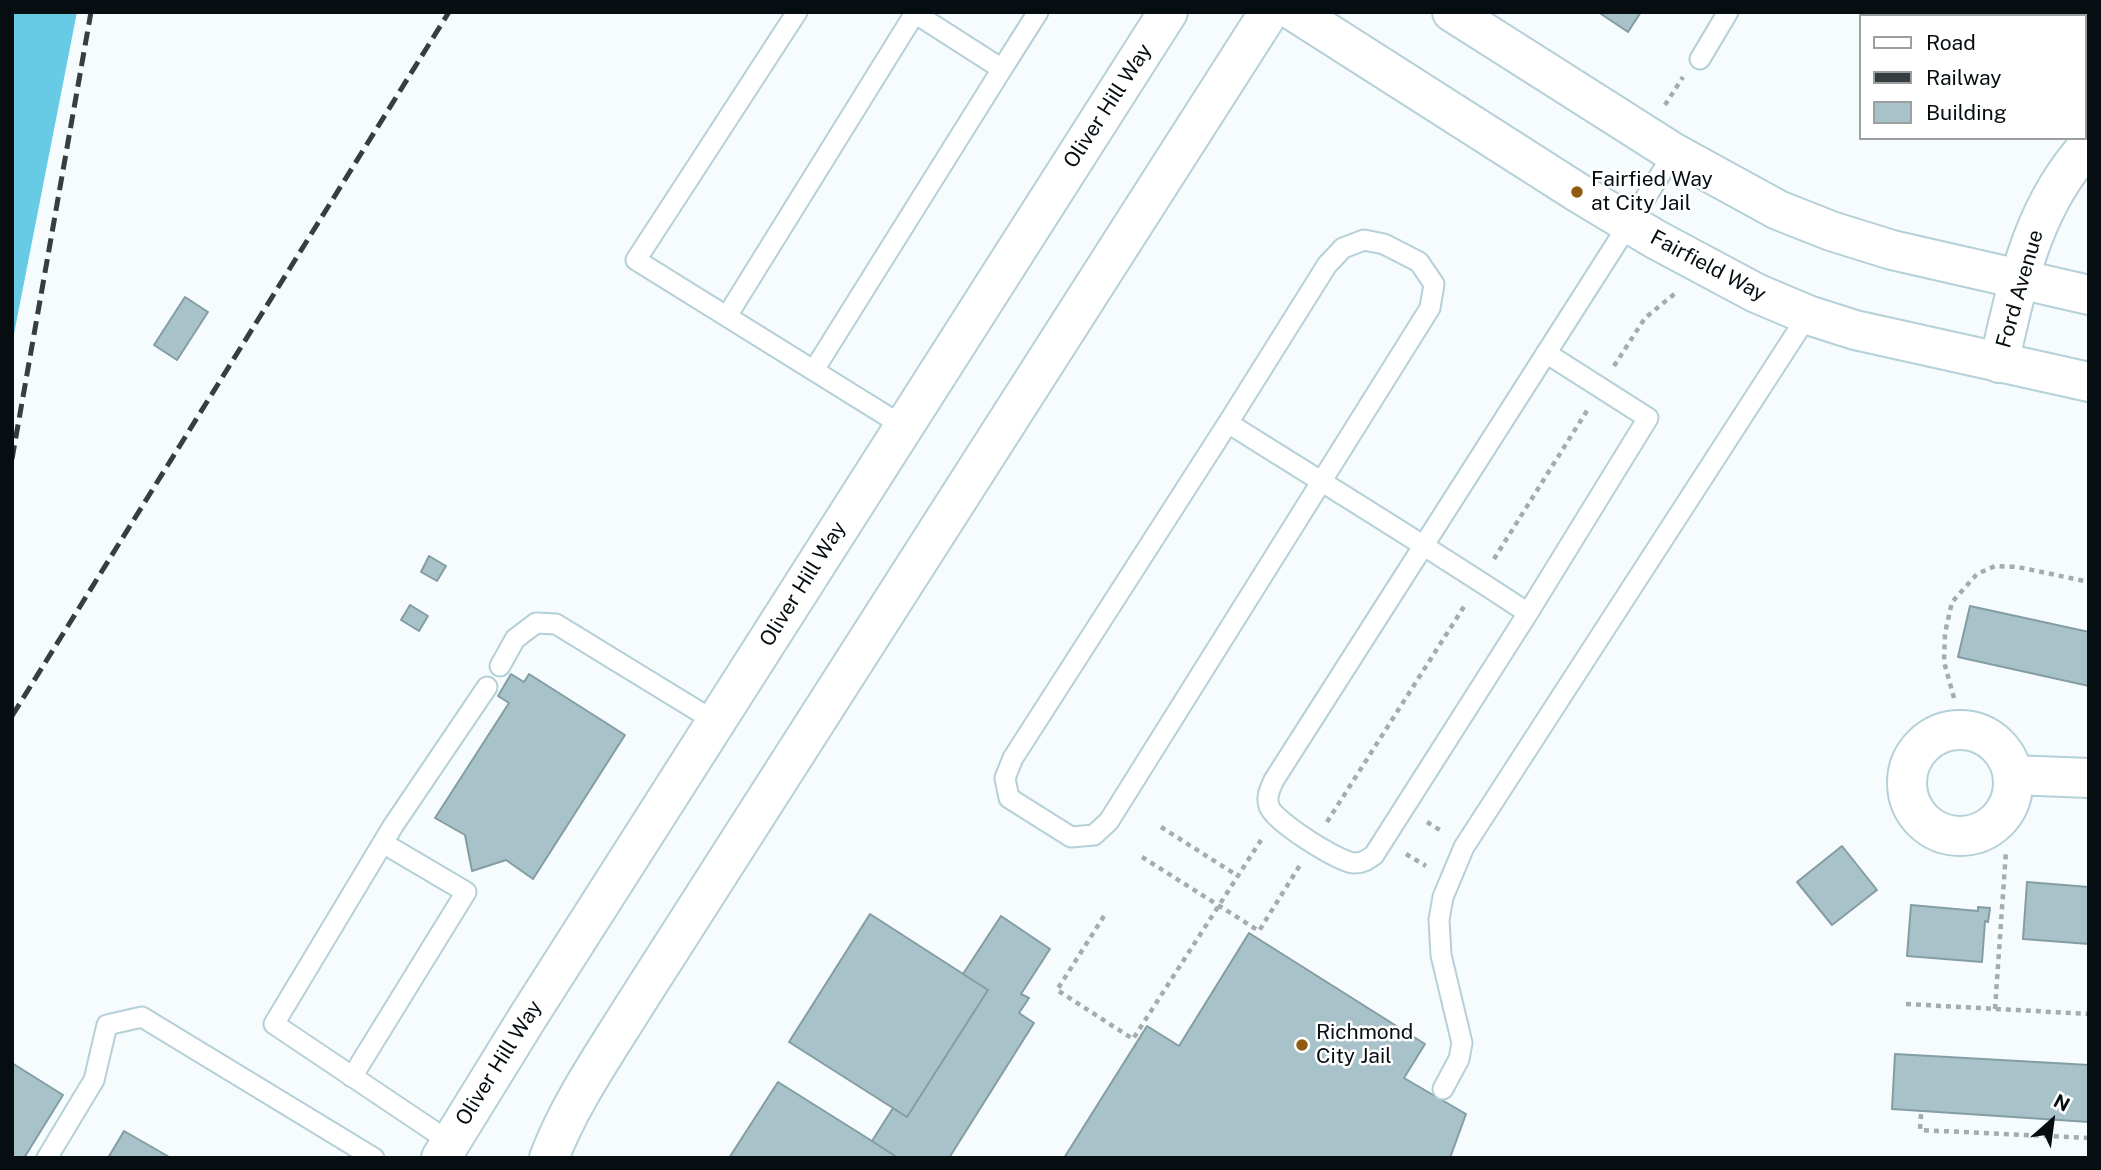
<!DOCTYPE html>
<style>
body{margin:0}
#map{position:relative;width:2101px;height:1170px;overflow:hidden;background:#f6fcfd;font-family:"Public Sans",sans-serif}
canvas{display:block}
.frame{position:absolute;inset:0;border:14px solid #060e11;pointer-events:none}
.legend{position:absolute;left:1859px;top:14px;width:228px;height:126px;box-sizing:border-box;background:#fff;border:2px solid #9b9fa0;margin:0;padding:9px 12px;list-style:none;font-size:21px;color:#060e11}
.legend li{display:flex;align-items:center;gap:14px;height:35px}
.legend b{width:35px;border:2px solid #9b9fa0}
.north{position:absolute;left:2017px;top:1086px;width:70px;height:70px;-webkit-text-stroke:5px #fff;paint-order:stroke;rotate:28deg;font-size:19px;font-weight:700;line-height:28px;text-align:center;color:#060e11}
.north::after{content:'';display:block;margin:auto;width:24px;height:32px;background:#060e11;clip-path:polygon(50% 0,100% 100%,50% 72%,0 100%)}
</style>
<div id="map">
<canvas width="2101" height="1170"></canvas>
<div class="frame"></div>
<ul class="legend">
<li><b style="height:9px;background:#fff"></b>Road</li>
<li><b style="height:9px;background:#363e41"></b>Railway</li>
<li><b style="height:19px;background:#a8c2ca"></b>Building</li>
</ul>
<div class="north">N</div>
</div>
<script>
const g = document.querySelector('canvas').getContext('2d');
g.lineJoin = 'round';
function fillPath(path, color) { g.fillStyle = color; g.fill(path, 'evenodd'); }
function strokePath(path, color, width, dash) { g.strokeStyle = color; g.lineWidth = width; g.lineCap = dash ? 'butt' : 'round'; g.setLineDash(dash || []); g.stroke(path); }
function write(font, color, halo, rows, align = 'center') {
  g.font = font + ' "Public Sans",sans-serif'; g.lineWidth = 5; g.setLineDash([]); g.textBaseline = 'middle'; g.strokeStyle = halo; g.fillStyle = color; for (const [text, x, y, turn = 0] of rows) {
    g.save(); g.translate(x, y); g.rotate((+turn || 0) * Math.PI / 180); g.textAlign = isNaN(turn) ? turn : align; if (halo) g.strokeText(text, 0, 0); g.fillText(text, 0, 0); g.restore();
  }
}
const forest = new Path2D(`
 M 12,12 L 77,12 L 12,344 Z`);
const building = new Path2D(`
 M 1598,12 L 1641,12 L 1628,32 Z
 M 185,297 L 208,312 L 177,360 L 154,345 Z
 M 429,556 L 446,566 L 437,581 L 421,572 Z
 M 410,605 L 428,616 L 419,631 L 401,620 Z
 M 1970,606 L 2089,632 L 2089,686 L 1958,657 Z
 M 511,674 L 524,682 L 529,674 L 625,735 L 533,879 L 506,860 L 472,871 L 465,835 L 435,818 L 509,703 L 498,696 Z
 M 1842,846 L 1877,890 L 1832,925 L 1797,882 Z
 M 2027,882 L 2089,887 L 2089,944 L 2023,939 Z
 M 1911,905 L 1978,911 L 1978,907 L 1990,908 L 1988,922 L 1985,921 L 1982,962 L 1907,956 Z
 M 870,914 L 988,990 L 907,1117 L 789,1042 Z
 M 1001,916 L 1050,949 L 1021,994 L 1029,998 L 1019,1013 L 1034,1023 L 949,1158 L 898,1158 L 872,1141 L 893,1108 L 907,1117 L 988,990 L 963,974 Z
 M 1249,933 L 1425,1044 L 1404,1078 L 1466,1114 L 1450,1158 L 1064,1158 L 1147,1026 L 1179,1046 Z
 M 1895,1054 L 2089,1065 L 2089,1122 L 1892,1109 Z
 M 12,1063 L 63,1095 L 24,1158 L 12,1158 Z
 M 778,1082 L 872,1141 L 898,1158 L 729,1158 Z
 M 124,1131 L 171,1158 L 108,1158 Z`);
const path = new Path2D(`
 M 1665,105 L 1683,77
 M 1614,366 L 1645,318 L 1678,291
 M 1494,559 L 1588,409
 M 1954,698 L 1944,662 L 1945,633 L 1952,602 L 1977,574 L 1995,566 L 2018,567 L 2089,582
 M 1327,822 L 1465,605
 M 1427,822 L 1443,832
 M 1161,827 L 1238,876
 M 1406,854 L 1426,866
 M 1142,857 L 1259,931 L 1300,865
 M 1104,916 L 1057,990 L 1133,1039 L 1261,840
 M 1906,1004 L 2089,1014
 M 1995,1009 L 2006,851
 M 1921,1114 L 1920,1130 L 2089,1138`);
const lane = new Path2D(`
 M 797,12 L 636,260 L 903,426
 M 913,12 L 1002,69 L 1038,12
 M 1977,12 L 1980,16
 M 1700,59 L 1728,12
 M 727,316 L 915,13
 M 1546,353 L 1648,418 L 1528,613 L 1374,855 C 1367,860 1363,863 1354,863 C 1339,862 1273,821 1269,806 C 1266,796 1270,789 1274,780 L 1674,153
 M 814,370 L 1002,69
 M 1228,423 L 1013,758 L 1005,778 L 1009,798 L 1071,837 L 1094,835 L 1109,821 L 1430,308 L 1434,284 L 1419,262 L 1384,244 L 1364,240 L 1343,248 L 1327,265 L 1228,423 C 1328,486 1430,548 1528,613
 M 500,666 L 515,639 L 536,623 L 556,624 L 716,722
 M 352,1077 L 466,892 L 383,843
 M 1443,1089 L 1459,1059 L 1462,1043 L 1441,955 L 1439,920 L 1443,897 L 1464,847 L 1808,315
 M 450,1142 L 274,1024 L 393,826 L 487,687
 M 47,1158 L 94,1080 L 107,1025 L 142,1017 L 374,1158`);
const street = new Path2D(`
 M 1999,363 C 2017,285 2032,206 2089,145
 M1907 783a53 53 0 1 1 106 0a53 53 0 1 1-106 0Z
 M 2013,775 L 2089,778`);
const primary = new Path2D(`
 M 1295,12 L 1577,192 L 1655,239 L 1756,293 L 1808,315 L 1855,330 L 2089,382
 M 1452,12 L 1674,153 L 1778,210 L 1831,231 L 1892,250 L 2089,295
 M 441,1158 L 526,1020 L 1168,12
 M 549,1158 C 570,1103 605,1053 636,1003 L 1269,12`);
const rail = new Path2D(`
 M 12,459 L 91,12
 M 12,716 L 449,12`);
const markers = [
 [1577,192,7,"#905a10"],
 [1302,1045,7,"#905a10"]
];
const streetNames = [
 ["Oliver Hill Way",1108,106,-57],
 ["Fairfield Way",1708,266,28],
 ["Ford Avenue",2020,289,-74],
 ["Oliver Hill Way",803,584,-58],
 ["Oliver Hill Way",499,1063,-58]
];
const poiNames = [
 ["Fairfied Way",1591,180],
 ["at City Jail",1591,204],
 ["Richmond",1316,1033],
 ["City Jail",1316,1057]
];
fillPath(forest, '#67cbe6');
fillPath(building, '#a8c2ca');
strokePath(building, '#849da4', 2);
strokePath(lane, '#b5d0d8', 23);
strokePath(street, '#b5d0d8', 42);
strokePath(primary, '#b5d0d8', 42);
strokePath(path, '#a5acad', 4.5, [5, 5]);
strokePath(lane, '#fff', 19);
strokePath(street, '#fff', 38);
strokePath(primary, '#fff', 38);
strokePath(rail, '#363e41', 5, [14, 7]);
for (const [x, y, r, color] of markers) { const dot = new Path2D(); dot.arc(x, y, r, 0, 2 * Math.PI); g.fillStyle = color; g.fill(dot); strokePath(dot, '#fff', 2.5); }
write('21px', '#060e11', '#fff', streetNames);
write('21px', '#060e11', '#fff', poiNames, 'left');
</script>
